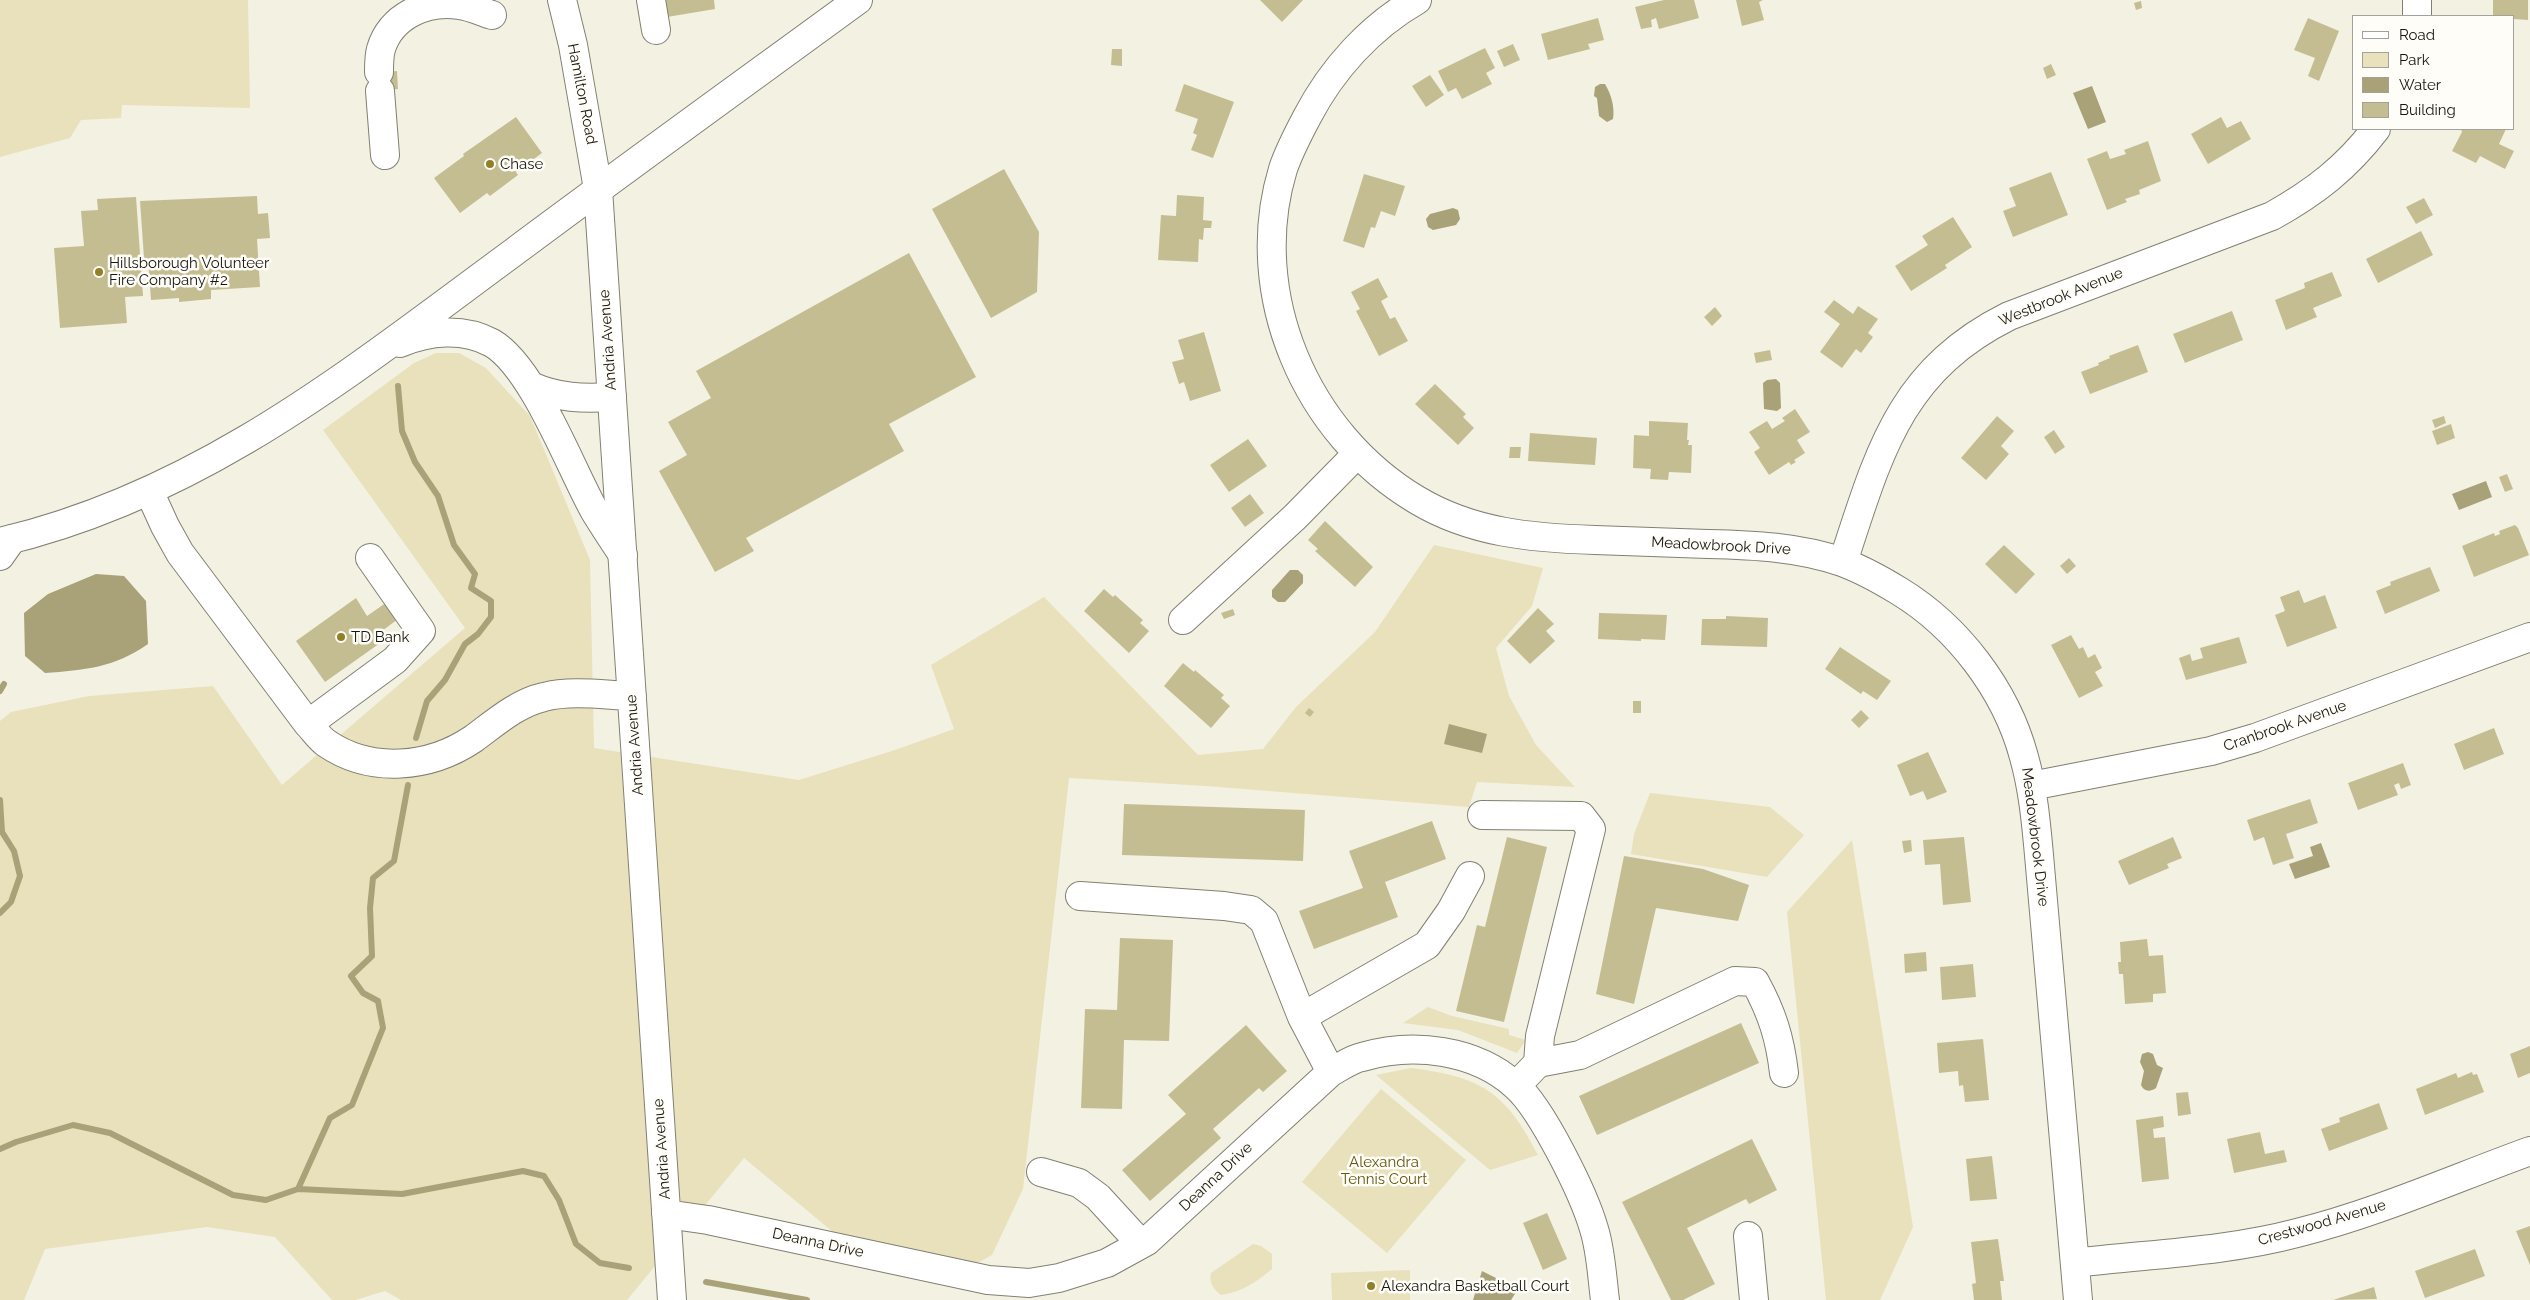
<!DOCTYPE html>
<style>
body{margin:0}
#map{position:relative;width:2530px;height:1300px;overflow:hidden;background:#f3f1e1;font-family:Raleway,sans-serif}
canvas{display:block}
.legend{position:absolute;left:2352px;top:15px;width:162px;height:115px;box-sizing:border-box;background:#fffdf7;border:1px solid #a2a19b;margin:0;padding:6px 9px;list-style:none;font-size:15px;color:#171611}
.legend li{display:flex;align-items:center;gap:10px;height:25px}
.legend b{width:25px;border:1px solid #a2a19b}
</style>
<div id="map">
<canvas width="2530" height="1300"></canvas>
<ul class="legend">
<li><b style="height:6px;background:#fff"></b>Road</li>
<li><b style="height:14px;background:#e8e1bc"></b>Park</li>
<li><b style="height:14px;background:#a9a177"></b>Water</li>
<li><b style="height:14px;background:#c5bd92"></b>Building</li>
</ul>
</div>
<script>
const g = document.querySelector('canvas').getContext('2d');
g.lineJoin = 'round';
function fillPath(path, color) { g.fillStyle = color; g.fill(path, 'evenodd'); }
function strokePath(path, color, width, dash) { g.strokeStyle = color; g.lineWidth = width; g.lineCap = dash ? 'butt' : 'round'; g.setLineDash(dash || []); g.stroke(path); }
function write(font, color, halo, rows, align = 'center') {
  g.font = font + ' Raleway,sans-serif'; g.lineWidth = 5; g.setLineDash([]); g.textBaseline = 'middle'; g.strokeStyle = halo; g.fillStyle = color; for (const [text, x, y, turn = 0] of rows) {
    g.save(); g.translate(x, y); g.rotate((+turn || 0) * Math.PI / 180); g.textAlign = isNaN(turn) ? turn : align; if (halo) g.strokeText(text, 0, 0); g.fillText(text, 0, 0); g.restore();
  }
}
const green = new Path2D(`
 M 0,0 L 248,0 L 250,108 L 122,105 L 121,118 L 81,120 L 70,138 L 0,157 Z
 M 436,353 L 459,353 L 486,368 L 530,416 L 590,560 L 594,748 L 799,780 L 895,750 L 954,729 L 931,665 L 1044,597 L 1198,755 L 1263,749 L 1296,707 L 1375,632 L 1434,545 L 1543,568 L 1532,606 L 1496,648 L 1509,696 L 1536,745 L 1575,787 L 1477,782 L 1469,807 L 1206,786 L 1069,778 L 1023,1189 L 992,1255 L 976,1264 L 851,1247 L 744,1158 L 627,1300 L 401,1300 L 385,1291 L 355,1300 L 332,1300 L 275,1237 L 207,1227 L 45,1249 L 24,1300 L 0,1300 L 0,721 L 11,712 L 89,696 L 213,686 L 282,785 L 465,628 L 323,430 L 414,363 Z
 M 1650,793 L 1770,807 L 1804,835 L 1767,877 L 1631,854 L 1634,834 Z
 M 1852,840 L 1913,1227 L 1880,1300 L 1826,1300 L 1787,912 Z
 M 1428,1007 L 1452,1016 L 1509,1029 L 1509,1035 L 1526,1040 L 1517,1053 L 1458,1030 L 1403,1023 Z
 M 1411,1068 C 1481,1077 1505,1091 1538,1155 L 1490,1170 L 1376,1075 Z
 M 1381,1089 L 1466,1160 L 1387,1253 L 1302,1182 Z
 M 1253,1244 L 1261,1246 L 1272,1254 L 1272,1269 C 1256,1282 1242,1292 1221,1295 C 1213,1289 1209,1283 1211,1273 Z
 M 1410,1270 L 1410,1300 L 1332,1300 L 1331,1273 Z`);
const water = new Path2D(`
 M 1600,84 L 1605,84 C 1611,94 1615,107 1613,119 L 1607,122 L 1599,116 L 1597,98 L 1594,96 L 1595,87 Z
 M 2092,86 L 2106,122 L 2088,129 L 2073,93 Z
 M 1453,208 L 1458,210 L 1460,219 L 1456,225 L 1433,230 L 1428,227 L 1426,219 L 1430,214 Z
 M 1776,379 L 1780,383 L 1781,408 L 1777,411 L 1764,409 L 1763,383 L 1767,380 Z
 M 2486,481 L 2492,497 L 2459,510 L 2452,494 Z
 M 1290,570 L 1298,570 L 1303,575 L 1303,583 L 1285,602 L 1278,602 L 1272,597 L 1272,590 Z
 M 96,574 L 124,576 L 146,601 L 148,644 C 114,668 84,670 45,673 L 25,656 L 24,613 L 48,594 Z
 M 1449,724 L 1487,734 L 1482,753 L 1444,744 Z
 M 2321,843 L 2330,867 L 2295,879 L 2289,864 L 2313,856 L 2310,847 Z
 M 2148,1052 L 2153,1054 L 2157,1065 L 2163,1068 L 2156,1088 C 2150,1092 2144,1092 2141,1085 L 2144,1071 L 2140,1062 L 2142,1054 Z
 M 1482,1271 L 1518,1289 L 1511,1300 L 1473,1300 Z`);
const stream = new Path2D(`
 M 398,386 L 402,431 L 415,462 L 438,496 L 454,545 L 475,574 L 471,588 L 491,601 L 491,617 L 478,634 L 465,644 L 445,680 L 427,701 L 416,738
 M 0,691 L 4,684
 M 0,800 L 2,832 L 14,851 L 20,876 L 11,902 L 0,913
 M 0,1149 L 16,1142 L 73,1125 L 110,1133 L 233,1195 L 266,1200 L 298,1189 L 402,1194 L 523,1171 L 544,1176 L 559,1200 L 576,1244 L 600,1263 L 629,1268
 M 298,1189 L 330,1118 L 352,1105 L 383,1028 L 378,1001 L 363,993 L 351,976 L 372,956 L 370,908 L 373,878 L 394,861 L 408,785
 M 706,1282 L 807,1300`);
const building = new Path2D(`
 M 658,0 L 714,0 L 715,9 L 661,18 Z
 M 1260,0 L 1303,0 L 1282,22 Z
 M 1664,0 L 1694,0 L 1699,18 L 1659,29 L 1656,18 L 1651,20 L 1652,27 L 1641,29 L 1635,7 Z
 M 1736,0 L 1763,0 L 1759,2 L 1764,20 L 1742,26 Z
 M 2493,0 L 2528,0 L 2528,20 L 2514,19 L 2514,16 L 2493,16 Z
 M 2141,1 L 2142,8 L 2136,10 L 2134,3 Z
 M 1598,18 L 1604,40 L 1588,44 L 1590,49 L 1548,60 L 1541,34 Z
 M 2308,18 L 2339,31 L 2319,81 L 2308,76 L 2315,58 L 2294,50 Z
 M 1513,44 L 1520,60 L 1504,67 L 1497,51 Z
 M 1485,48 L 1495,68 L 1486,73 L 1492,84 L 1462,99 L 1456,88 L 1448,92 L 1438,71 Z
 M 1112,49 L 1122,49 L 1122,66 L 1111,65 Z
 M 2051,64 L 2056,75 L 2047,79 L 2043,68 Z
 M 397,71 L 398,89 L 380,91 L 372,73 Z
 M 1430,75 L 1444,95 L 1426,107 L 1412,86 Z
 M 1184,84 L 1234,102 L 1213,158 L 1191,150 L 1197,135 L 1193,133 L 1198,119 L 1175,111 Z
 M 516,117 L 542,153 L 516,172 L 518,175 L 490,196 L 487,193 L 460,213 L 434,178 L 464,156 L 463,154 Z
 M 2221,117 L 2227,128 L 2241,121 L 2251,139 L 2208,164 L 2191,134 Z
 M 2461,129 L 2506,129 L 2499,144 L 2514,151 L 2505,169 L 2480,156 L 2476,163 L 2452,151 L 2462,132 Z
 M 2148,141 L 2161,181 L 2139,190 L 2140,194 L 2125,199 L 2127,202 L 2107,210 L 2087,159 L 2107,151 L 2110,159 L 2126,154 L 2124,150 Z
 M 1004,169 L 1039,232 L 1037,292 L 991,318 L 932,209 Z
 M 2051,172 L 2068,215 L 2013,237 L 2003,211 L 2016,206 L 2009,188 Z
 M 1364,174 L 1405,186 L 1395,216 L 1381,211 L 1375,228 L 1371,227 L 1364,248 L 1343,241 Z
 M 1177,195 L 1204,197 L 1203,220 L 1212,221 L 1211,228 L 1204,228 L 1203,240 L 1199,239 L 1198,262 L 1158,260 L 1161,215 L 1176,216 Z
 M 257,196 L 258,214 L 268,213 L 270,238 L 257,239 L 260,287 L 211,290 L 211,299 L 179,302 L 179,298 L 151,300 L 148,258 L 144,258 L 140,201 Z
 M 136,197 L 143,296 L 125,297 L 127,323 L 60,328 L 54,248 L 84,246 L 81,211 L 98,210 L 97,199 Z
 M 2424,198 L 2433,215 L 2416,224 L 2406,207 Z
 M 1953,217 L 1972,247 L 1945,265 L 1947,268 L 1911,291 L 1895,266 L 1928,245 L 1922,236 Z
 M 2421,231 L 2433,255 L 2378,283 L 2366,259 Z
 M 909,253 L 976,377 L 889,424 L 904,451 L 746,538 L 754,551 L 715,572 L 659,471 L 687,455 L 668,422 L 711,398 L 696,371 Z
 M 2332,272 L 2342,296 L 2313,308 L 2317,317 L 2286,330 L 2275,300 L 2305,288 L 2304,283 Z
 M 1378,278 L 1388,297 L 1381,301 L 1390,319 L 1395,317 L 1408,341 L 1379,356 L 1356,311 L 1360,309 L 1351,292 Z
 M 1834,300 L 1853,314 L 1858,306 L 1878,319 L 1868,333 L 1873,337 L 1861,353 L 1856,349 L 1842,368 L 1820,352 L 1840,324 L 1824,312 Z
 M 1715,307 L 1722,316 L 1712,326 L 1704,317 Z
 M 2232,311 L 2243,340 L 2185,363 L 2173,334 Z
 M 1204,332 L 1221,391 L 1190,401 L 1184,382 L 1179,384 L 1172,362 L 1184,359 L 1178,340 Z
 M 2138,345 L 2148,372 L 2090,394 L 2081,372 L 2099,365 L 2098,363 L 2110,358 L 2109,356 Z
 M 1770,350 L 1772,360 L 1756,363 L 1754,353 Z
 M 1435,384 L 1466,414 L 1463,417 L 1474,428 L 1458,445 L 1415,404 Z
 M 1795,409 L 1810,432 L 1797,440 L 1805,453 L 1794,460 L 1796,462 L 1791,465 L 1789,462 L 1769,475 L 1754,452 L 1760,448 L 1749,432 L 1767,421 L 1772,429 L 1785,421 L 1782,418 Z
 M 1997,416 L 2014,431 L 2001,446 L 2009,454 L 1986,480 L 1961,458 Z
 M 2444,416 L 2446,423 L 2435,428 L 2432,420 Z
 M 1649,421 L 1688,423 L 1687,440 L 1689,440 L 1688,445 L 1692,445 L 1691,473 L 1669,472 L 1668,480 L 1650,479 L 1651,469 L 1633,468 L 1634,435 L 1649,436 Z
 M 2451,424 L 2455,438 L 2437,445 L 2432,431 Z
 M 2054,430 L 2065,447 L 2055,454 L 2044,437 Z
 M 1530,433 L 1597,438 L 1595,465 L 1528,461 Z
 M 1248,439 L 1267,466 L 1229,492 L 1210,465 Z
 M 1510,447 L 1521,447 L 1520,458 L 1509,458 Z
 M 2507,474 L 2513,489 L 2505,492 L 2499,477 Z
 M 1250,494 L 1264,513 L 1245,527 L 1231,508 Z
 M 1325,521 L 1373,567 L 1355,587 L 1315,551 L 1318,549 L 1308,540 Z
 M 2515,525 L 2518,528 L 2529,555 L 2474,577 L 2462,546 L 2494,533 L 2495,536 L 2500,534 L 2499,531 Z
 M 2004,545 L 2035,574 L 2016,594 L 1985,564 Z
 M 2069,558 L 2076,566 L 2067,574 L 2060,566 Z
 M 2430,567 L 2440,591 L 2385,614 L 2376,591 L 2391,585 L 2390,582 Z
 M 1104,589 L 1113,597 L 1115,595 L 1143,620 L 1140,623 L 1149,631 L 1129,653 L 1084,611 Z
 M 2299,590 L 2304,603 L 2325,595 L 2337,628 L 2287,647 L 2275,615 L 2285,611 L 2280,597 Z
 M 400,593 L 410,610 L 378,634 L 383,641 L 325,682 L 296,641 L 356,598 L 367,616 Z
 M 1538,608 L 1554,624 L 1546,631 L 1555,641 L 1530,664 L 1507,641 Z
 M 1233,609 L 1235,615 L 1224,619 L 1221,613 Z
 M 1599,613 L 1667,615 L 1665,640 L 1641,639 L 1641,641 L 1598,639 Z
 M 1726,616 L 1768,618 L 1767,647 L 1701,645 L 1702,619 L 1726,619 Z
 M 2071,635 L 2079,649 L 2083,647 L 2088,658 L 2095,654 L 2102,668 L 2095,672 L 2103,686 L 2079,698 L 2051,645 Z
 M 2239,637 L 2247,663 L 2186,680 L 2179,658 L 2190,654 L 2192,661 L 2203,658 L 2200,648 Z
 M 1840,647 L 1891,681 L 1877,700 L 1863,691 L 1861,694 L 1825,669 Z
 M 1183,663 L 1194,672 L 1195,670 L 1224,695 L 1221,698 L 1230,706 L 1211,728 L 1164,686 Z
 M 1633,701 L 1641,701 L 1641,713 L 1633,713 Z
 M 1309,708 L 1314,712 L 1310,717 L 1305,713 Z
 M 1861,710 L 1869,718 L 1859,728 L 1851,720 Z
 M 2494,728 L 2504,754 L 2464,770 L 2454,744 Z
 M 1928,752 L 1947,792 L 1927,800 L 1923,791 L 1910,796 L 1897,765 Z
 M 2403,763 L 2411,785 L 2401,789 L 2399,783 L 2394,785 L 2398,795 L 2358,810 L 2348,783 Z
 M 2310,799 L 2318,823 L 2286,834 L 2294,858 L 2273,865 L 2264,837 L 2254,841 L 2247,820 Z
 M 1124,804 L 1305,810 L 1303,861 L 1122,855 Z
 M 1432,821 L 1446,859 L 1385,882 L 1398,917 L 1314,949 L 1299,911 L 1363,888 L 1349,851 Z
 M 1507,837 L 1547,847 L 1504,1022 L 1456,1011 L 1477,925 L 1485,927 Z
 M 1964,837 L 1971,902 L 1943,905 L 1940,864 L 1925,865 L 1923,840 Z
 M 2173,837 L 2182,858 L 2167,864 L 2169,868 L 2129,885 L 2118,861 Z
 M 1911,840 L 1912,851 L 1904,853 L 1902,841 Z
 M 1624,856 L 1703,869 L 1749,885 L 1738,921 L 1656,908 L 1634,1004 L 1596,994 Z
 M 1120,938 L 1173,940 L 1169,1041 L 1124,1040 L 1122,1109 L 1081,1108 L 1085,1009 L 1117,1010 Z
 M 2147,939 L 2149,956 L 2163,955 L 2166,993 L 2153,994 L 2153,1002 L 2125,1004 L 2123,974 L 2119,974 L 2118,962 L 2121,962 L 2120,942 Z
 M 1926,952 L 1927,971 L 1905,973 L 1904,954 Z
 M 1973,964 L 1976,997 L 1942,1000 L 1940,967 Z
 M 1741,1023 L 1759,1063 L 1597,1135 L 1579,1096 Z
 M 1246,1025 L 1287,1071 L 1263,1092 L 1259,1088 L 1213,1129 L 1221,1138 L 1150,1201 L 1122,1170 L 1186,1114 L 1168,1095 Z
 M 1983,1039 L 1989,1100 L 1965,1102 L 1963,1085 L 1959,1086 L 1958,1071 L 1939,1073 L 1937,1043 Z
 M 2530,1046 L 2530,1073 L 2518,1078 L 2510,1054 Z
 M 2472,1072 L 2473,1075 L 2477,1074 L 2484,1092 L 2425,1115 L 2416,1089 L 2456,1073 L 2458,1078 Z
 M 2188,1092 L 2191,1114 L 2178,1116 L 2176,1093 Z
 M 2379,1103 L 2388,1129 L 2329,1151 L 2321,1129 L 2340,1122 L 2339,1118 Z
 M 2163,1116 L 2164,1127 L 2153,1129 L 2154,1138 L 2165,1137 L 2169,1179 L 2142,1182 L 2136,1120 Z
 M 2260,1132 L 2265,1154 L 2284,1150 L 2287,1162 L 2234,1173 L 2227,1139 Z
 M 1752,1139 L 1777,1190 L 1749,1204 L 1746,1199 L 1687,1228 L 1715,1284 L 1683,1300 L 1671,1300 L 1622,1202 Z
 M 1992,1156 L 1997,1199 L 1970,1201 L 1966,1159 Z
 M 1547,1213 L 1567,1259 L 1543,1270 L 1523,1223 Z
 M 2530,1226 L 2530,1265 L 2516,1231 Z
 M 1998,1239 L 2004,1281 L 2000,1281 L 2002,1300 L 1974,1300 L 1972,1284 L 1976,1283 L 1971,1242 Z
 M 2475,1249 L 2485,1276 L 2425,1298 L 2415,1271 Z
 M 2374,1287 L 2377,1299 L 2333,1300 Z`);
const minor = new Path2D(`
 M 562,0 L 573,45 L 598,189 L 672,1300
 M 651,0 L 656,30
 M 1417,0 C 1370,27 1332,69 1307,117 C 1298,134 1289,151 1283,169 C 1245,294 1306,434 1417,500 C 1472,533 1532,538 1595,540 C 1633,541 1670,543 1708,544 C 1753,545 1799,547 1842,562 C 1861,569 1881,580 1899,591 C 1958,627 2006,690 2024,757 C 2033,789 2036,822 2039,855 L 2078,1300
 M 2417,0 L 2417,16
 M 379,72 C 379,65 379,56 381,49 C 391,16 426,0 459,5 C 470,6 482,12 492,15
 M 380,91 L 385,155
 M 149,491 L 165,526 L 180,553 L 308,724 C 314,730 319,738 326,743 C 371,774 430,768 473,739 C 495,723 517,703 544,697 C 572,690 603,695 632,696
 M 1843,562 C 1879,453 1899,371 2009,316 L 2272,216 C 2315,192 2346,168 2376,129
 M 1183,620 L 1295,517 L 1357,454
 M 308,724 L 395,660 L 421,631 L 370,558
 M 2031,786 L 2211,751 L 2255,738 L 2530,637
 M 1482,815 L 1581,816 L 1591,829 L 1540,1036 L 1538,1063 L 1516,1086
 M 1080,896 L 1224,906 L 1251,910 L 1264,921 L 1302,1017 L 1331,1072
 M 1302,1017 L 1427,945 L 1451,911 L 1470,876
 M 1538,1063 L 1580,1055 L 1735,981 L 1755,982 C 1772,1013 1780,1038 1784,1073
 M 1041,1172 L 1079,1183 L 1098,1197 L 1141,1244
 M 666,1214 L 708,1220 L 988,1280 L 1029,1283 L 1059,1278 L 1107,1263 L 1147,1241 L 1331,1072 C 1341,1067 1351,1059 1362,1057 C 1413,1042 1475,1049 1516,1086 C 1542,1109 1584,1194 1594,1229 C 1601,1251 1602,1277 1605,1300
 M 1748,1236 L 1754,1300
 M 2075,1263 C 2149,1254 2225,1252 2297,1233 C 2377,1213 2453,1179 2530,1151`);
const major = new Path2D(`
 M 400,343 C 428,331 463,327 492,343 C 533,367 570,467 594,510 C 603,525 613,540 623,555
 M 531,386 C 558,398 583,399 612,397
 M 0,542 C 201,495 352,371 514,252 C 628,167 743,84 858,0`);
const highway = new Path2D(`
 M 0,556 L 12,539`);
const markers = [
 [490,164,5,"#908027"],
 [99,272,5,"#908027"],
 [341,637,5,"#908027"],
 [1371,1286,5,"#908027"]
];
const streetNames = [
 ["Hamilton Road",582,94,79],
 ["Westbrook Avenue",2061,297,-22],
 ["Andria Avenue",608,340,-94],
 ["Meadowbrook Drive",1721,546,3],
 ["Cranbrook Avenue",2285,726,-19],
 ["Andria Avenue",635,745,-94],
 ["Meadowbrook Drive",2035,837,83],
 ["Andria Avenue",662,1149,-94],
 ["Deanna Drive",1216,1177,-43],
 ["Crestwood Avenue",2322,1223,-16],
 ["Deanna Drive",818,1243,12]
];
const poiNames = [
 ["Chase",500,164],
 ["Hillsborough Volunteer",109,263],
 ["Fire Company #2",109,280],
 ["TD Bank",351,637],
 ["Alexandra Basketball Court",1381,1286]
];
const parkNames = [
 ["Alexandra",1384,1162],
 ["Tennis Court",1384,1179]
];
fillPath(green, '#e8e1bc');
fillPath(water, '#a9a177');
strokePath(stream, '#a9a177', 6);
fillPath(building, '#c5bd92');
strokePath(minor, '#828072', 30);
strokePath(major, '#828072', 30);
strokePath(highway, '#828072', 30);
strokePath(minor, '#fff', 28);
strokePath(major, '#fff', 28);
strokePath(highway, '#fff', 28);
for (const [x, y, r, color] of markers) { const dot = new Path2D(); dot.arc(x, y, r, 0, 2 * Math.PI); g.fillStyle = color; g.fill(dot); strokePath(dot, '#fffdf7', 2); }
write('15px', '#171611', '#fffdf7', streetNames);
write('15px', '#171611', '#fffdf7', poiNames, 'left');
write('15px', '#64570f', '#fffdf7', parkNames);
</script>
